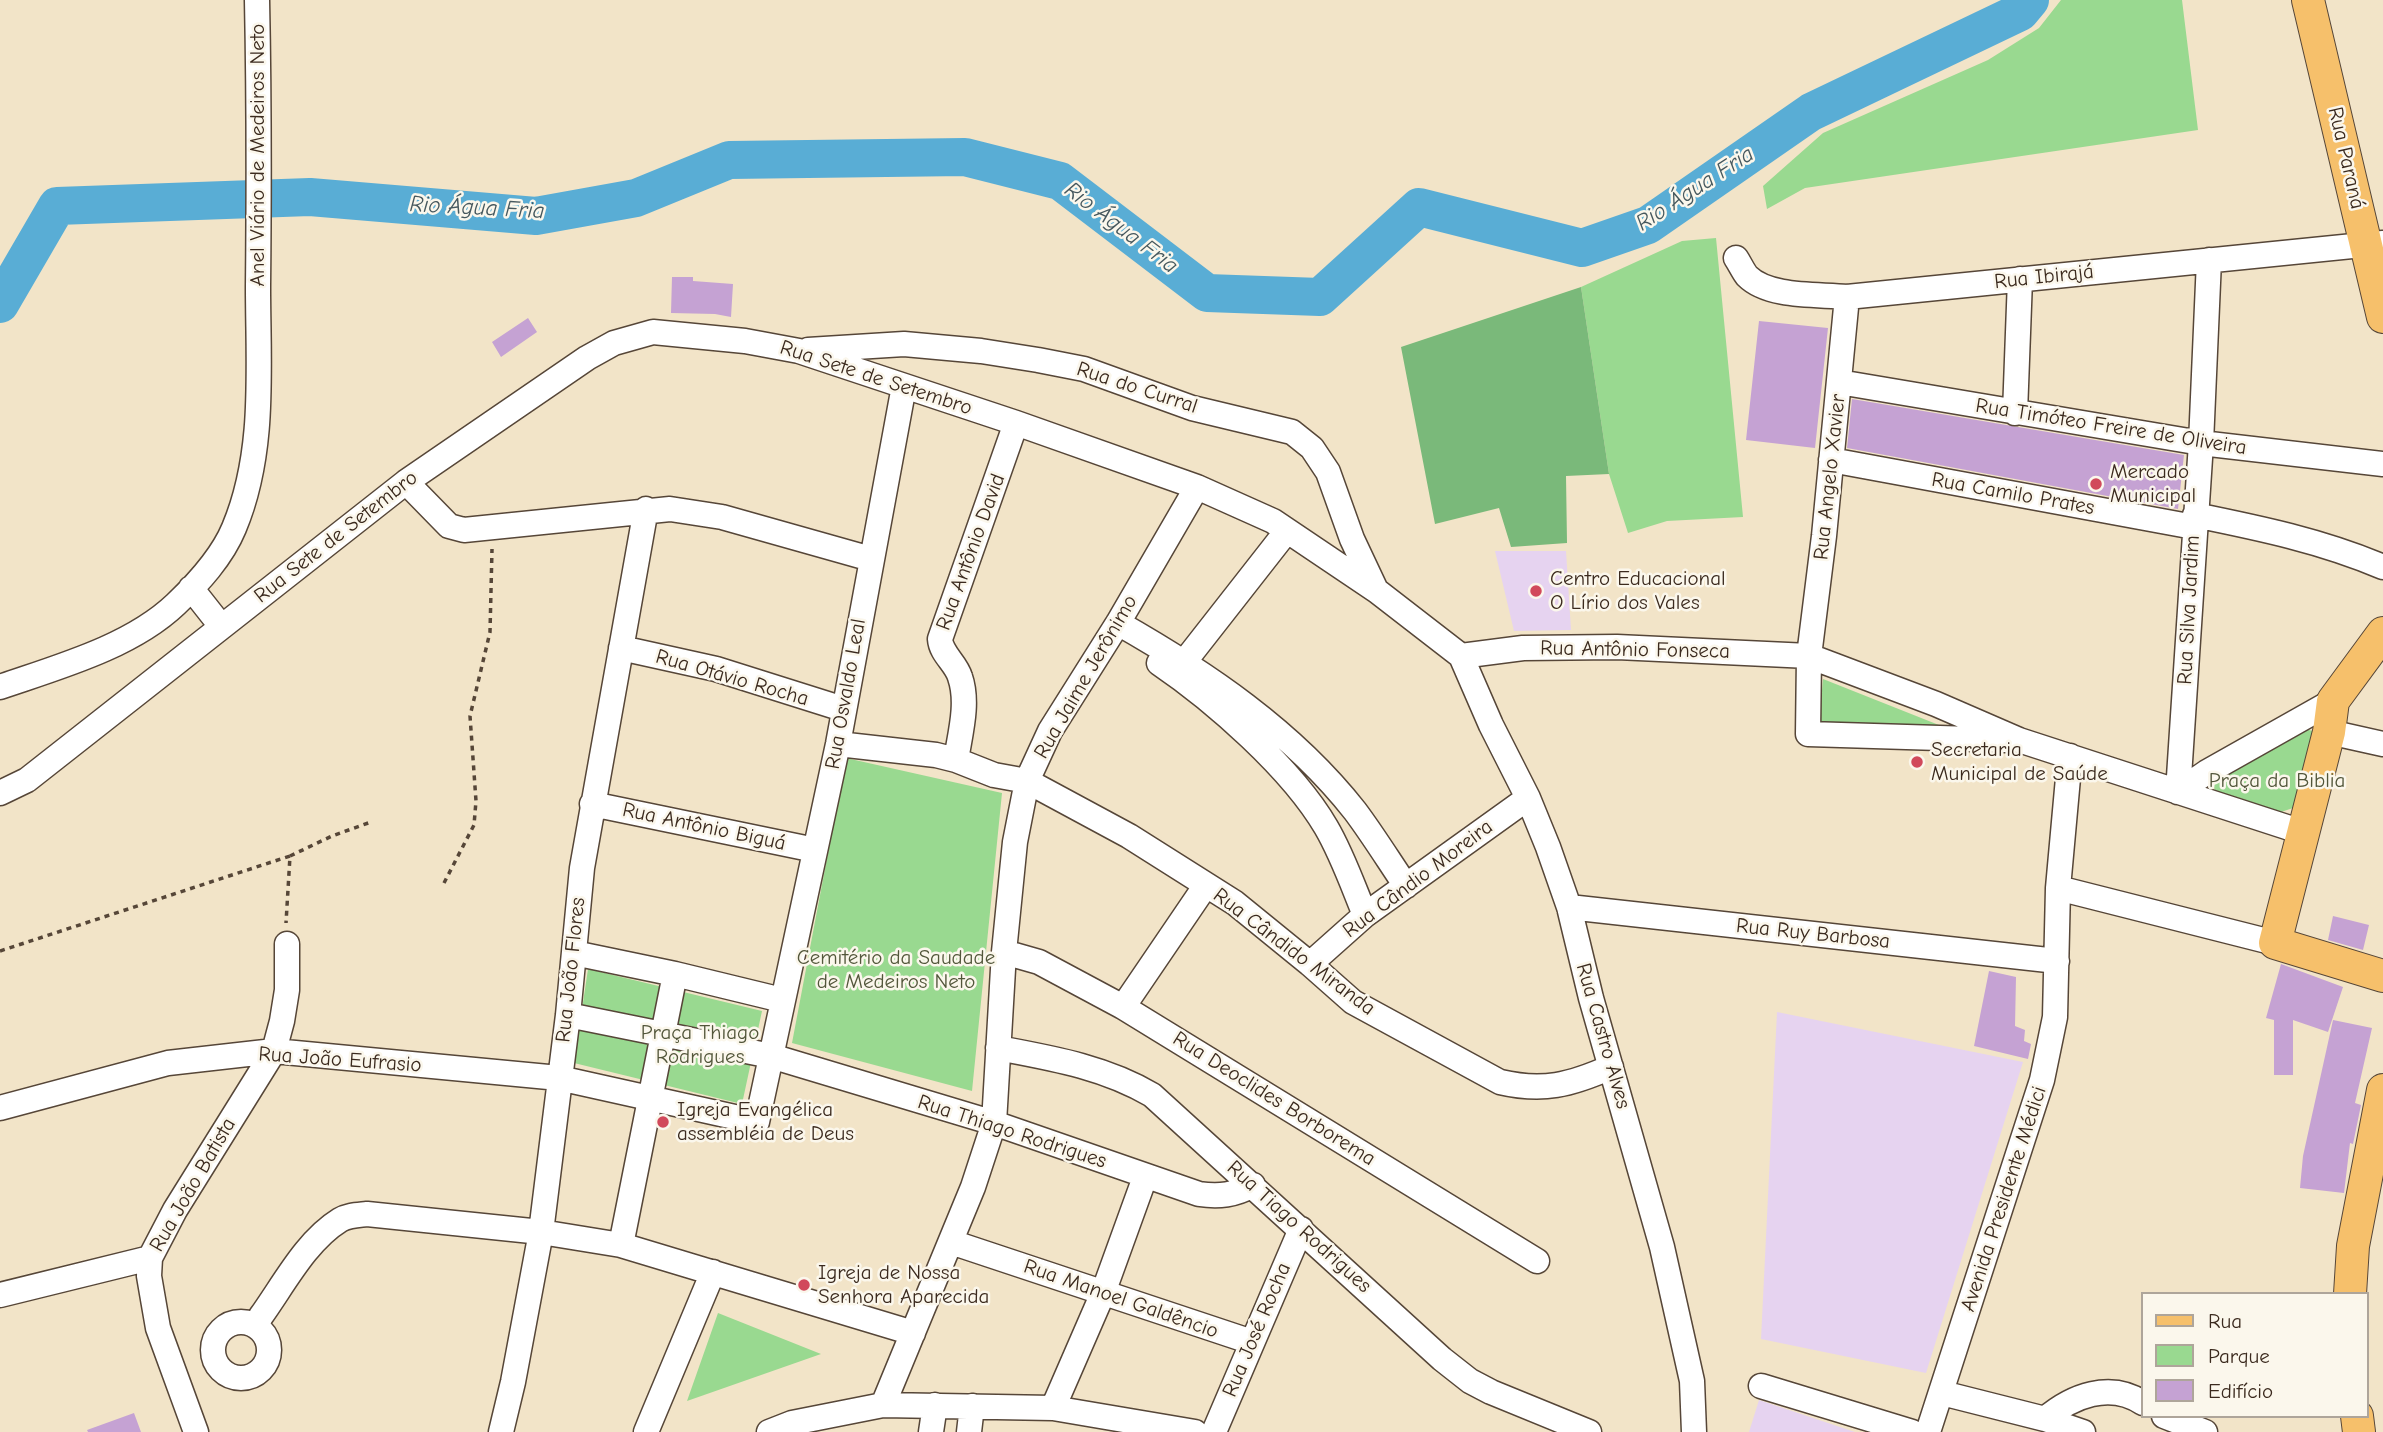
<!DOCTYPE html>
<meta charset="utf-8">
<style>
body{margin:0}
#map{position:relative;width:2383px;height:1432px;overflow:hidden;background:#f2e4c8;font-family:"Comic Neue",sans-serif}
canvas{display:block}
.legend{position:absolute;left:2141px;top:1292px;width:228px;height:126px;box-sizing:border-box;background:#fbf7ec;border:2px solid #aea59a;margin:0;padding:9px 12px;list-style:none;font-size:21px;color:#3b2a1e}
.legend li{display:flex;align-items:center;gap:14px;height:35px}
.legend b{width:35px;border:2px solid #aea59a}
</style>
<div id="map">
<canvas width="2383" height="1432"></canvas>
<ul class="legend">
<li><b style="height:9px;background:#f6c06b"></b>Rua</li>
<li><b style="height:19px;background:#99d990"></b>Parque</li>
<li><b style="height:19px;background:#c5a2d3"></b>Edifício</li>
</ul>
</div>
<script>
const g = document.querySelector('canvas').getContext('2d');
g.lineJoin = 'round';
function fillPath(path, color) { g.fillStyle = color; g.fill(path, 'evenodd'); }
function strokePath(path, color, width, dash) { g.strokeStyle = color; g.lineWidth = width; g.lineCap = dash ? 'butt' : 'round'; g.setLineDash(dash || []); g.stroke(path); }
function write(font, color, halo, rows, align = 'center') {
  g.font = font + ' "Comic Neue",sans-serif'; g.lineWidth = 5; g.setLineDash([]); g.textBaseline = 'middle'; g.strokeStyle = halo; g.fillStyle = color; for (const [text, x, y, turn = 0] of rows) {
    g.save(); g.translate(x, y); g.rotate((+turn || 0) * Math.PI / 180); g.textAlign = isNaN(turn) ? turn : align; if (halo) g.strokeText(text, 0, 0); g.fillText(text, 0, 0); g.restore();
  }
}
const built = new Path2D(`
 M 1495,551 L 1566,551 L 1571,630 L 1514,631 Z
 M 1777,1012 L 2023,1062 L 1926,1373 L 1761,1339 Z
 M 1759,1400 L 1855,1432 L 1749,1432 Z`);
const green = new Path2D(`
 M 2061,0 L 2182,0 L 2198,130 L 1805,188 L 1767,209 L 1763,186 L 1823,133 L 1988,60 L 2039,28 Z
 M 1716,238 L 1743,517 L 1667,521 L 1628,533 L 1609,474 L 1581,287 L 1682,241 Z
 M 1823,679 L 1954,731 L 1819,725 Z
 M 2305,729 L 2313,731 L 2299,806 L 2281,812 L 2272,811 L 2215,793 L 2214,786 L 2217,780 Z
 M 846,758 L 1002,793 L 972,1091 L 792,1043 Z
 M 588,969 L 762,1011 L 742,1104 L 574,1063 Z
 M 718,1313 L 821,1354 L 687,1401 Z`);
const forest = new Path2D(`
 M 1581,287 L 1609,474 L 1566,476 L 1567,543 L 1511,547 L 1499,508 L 1435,524 L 1401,347 Z`);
const river = new Path2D(`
 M 0,304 L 57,206 L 310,197 L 536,216 L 636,198 L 729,160 L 965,157 L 1060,181 L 1207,293 L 1320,297 L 1419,207 L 1582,248 L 1648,225 L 1811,112 L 2020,12 L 2030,0`);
const building = new Path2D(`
 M 672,277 L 693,277 L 693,281 L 733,284 L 731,317 L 715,314 L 671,313 Z
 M 528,318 L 537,332 L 501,357 L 492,342 Z
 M 1759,321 L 1828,328 L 1815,448 L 1746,440 Z
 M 1852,399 L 2184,455 L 2178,509 L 1847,448 Z
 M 2333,916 L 2369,925 L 2363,950 L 2328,940 Z
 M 2281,964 L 2343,987 L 2328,1032 L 2293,1020 L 2293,1075 L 2274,1075 L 2274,1020 L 2266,1018 Z
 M 1989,971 L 2016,977 L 2015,1026 L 2025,1030 L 2024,1041 L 2031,1044 L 2028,1059 L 1974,1046 Z
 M 2333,1020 L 2372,1028 L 2355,1103 L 2361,1105 L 2353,1144 L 2350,1143 L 2344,1193 L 2300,1188 L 2303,1156 Z
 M 134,1413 L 141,1432 L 88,1432 L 87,1430 Z`);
const path = new Path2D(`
 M 290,856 L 332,836 L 371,822
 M 444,883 L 474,825 L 476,801 L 470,716 L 490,632 L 492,549
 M 0,951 L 290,856 L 286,923`);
const minor = new Path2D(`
 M 1736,258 C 1740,264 1743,271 1747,276 C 1769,298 1818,294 1847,297 L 2383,243
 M 1847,297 L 1824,536 L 1809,656 L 1808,734 L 2005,740
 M 808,350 L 904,344 L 981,351 L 1038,360 L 1084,369 L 1192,408 L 1292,432 L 1312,448 L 1328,472 L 1352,539 L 1376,590
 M 1839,382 L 2201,443 L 2383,464
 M 2015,413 L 2020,279
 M 1831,460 L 2194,527
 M 406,482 L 449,526 L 464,530 L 670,509 L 722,517 L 871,559
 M 2195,515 C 2259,528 2322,541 2383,567
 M 191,588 L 221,626
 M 1118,623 C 1206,673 1292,731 1355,811 C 1373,835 1389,861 1406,886
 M 621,648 L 716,669 L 843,709
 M 1461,656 L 1523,648 L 1617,647 L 1809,656 L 1936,704 L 2019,740 L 2302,832
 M 1185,661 L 1286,532
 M 1159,663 C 1215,701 1292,769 1326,827 C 1342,854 1353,886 1365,915
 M 0,687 C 58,667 131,647 176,604 C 199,582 222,557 234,528 C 266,452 258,367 258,287 C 259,191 259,96 257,0
 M 2329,732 L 2383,744
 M 838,744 L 936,755 L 956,760 L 994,775 L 1027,781 L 1129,836 L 1235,903 L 1310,964 L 1353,1002 L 1500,1082 C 1543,1092 1570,1085 1611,1067
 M 956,760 C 960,734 969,703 960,677 C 956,663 941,654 940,639 L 1016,423
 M 2178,792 L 2201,443 L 2209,260
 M 2178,792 L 2207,772 L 2333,701
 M 0,793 L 27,780 L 406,482 L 587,358 L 614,343 L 653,332 L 745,341 L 799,351 L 1016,423 L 1197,487 L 1273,521 L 1377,591 L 1461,656 L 1491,725 L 1528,798 L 1548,847 L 1569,907 L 1591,998 L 1662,1247 L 1692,1381 L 1694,1432
 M 592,804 L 815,850
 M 2058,888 L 2275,943
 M 1569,907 L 2057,961
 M 1004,952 L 1039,962 L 1123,1007 L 1537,1261
 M 574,953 L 675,974 L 782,1000
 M 1310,964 L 1365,915 L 1528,798
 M 1123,1007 L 1206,885
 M 568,1015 L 771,1056 L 994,1123 L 1199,1194 C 1219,1197 1235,1195 1253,1185
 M 998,1048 C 1051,1058 1105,1067 1152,1095 L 1442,1359 L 1470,1381 L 1491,1392 L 1589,1432
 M 0,1108 L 168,1063 L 274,1051 L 559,1078 L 757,1122 L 838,744 L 904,386
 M 951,1242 L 1252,1342
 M 621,1245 L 675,974
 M 0,1295 L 150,1258
 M213 1350a28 28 0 1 1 56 0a28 28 0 1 1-56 0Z
 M 256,1326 L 261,1316 C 284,1284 306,1241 340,1220 C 348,1215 358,1215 367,1214 L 541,1232 L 621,1245 L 913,1333
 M 1761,1386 L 1912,1432
 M 1942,1393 L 2045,1419 L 2083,1432
 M 883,1405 L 973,1187 L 994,1123 L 1004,952 L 1015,842 L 1027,781 L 1050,731 L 1118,623 L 1197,487
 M 1053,1408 L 1103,1293 L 1145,1177
 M 2164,1416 L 2205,1432
 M 2045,1419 C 2072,1396 2110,1381 2143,1403
 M 196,1432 L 158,1328 L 149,1276 L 150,1258 L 175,1210 L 274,1051 L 282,1021 L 287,990 L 287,944
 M 501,1432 L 513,1382 L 541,1232 L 568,1015 L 582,868 L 646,509
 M 646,1432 L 713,1272
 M 769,1432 L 792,1423 L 883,1405 L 1053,1408 L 1195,1432
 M 931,1432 L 935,1405
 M 969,1432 L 972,1406
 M 1214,1432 L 1301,1229
 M 1928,1432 L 2042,1080 L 2055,1017 L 2058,888 L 2070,756`);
const major = new Path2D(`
 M 2308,0 L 2383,317
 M 2383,633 L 2333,701 L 2329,732 L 2275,943 L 2383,976
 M 2350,1294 L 2353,1246 L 2383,1090
 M 2357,1416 L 2359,1432`);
const markers = [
 [2096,484,7,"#d1495b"],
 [1536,591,7,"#d1495b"],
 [1917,762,7,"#d1495b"],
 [663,1122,7,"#d1495b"],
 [804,1285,7,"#d1495b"]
];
const streetNames = [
 ["Anel Viário de Medeiros Neto",258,155,-90],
 ["Rua Paraná",2346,158,77],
 ["Rua Ibirajá",2044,277,-6],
 ["Rua Sete de Setembro",876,378,18],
 ["Rua do Curral",1137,388,18],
 ["Rua Timóteo Freire de Oliveira",2111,427,9],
 ["Rua Angelo Xavier",1830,477,-84],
 ["Rua Camilo Prates",2013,494,10],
 ["Rua Sete de Setembro",336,537,-38],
 ["Rua Antônio David",971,552,-70],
 ["Rua Silva Jardim",2189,610,-87],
 ["Rua Antônio Fonseca",1635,650,1],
 ["Rua Jaime Jerônimo",1086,677,-60],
 ["Rua Otávio Rocha",732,678,16],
 ["Rua Osvaldo Leal",846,694,-80],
 ["Rua Antônio Biguá",704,827,12],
 ["Rua Cândio Moreira",1418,879,-37],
 ["Rua Ruy Barbosa",1813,934,6],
 ["Rua Cândido Miranda",1294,952,37],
 ["Rua João Flores",571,970,-84],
 ["Rua Castro Alves",1603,1036,74],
 ["Rua João Eufrasio",340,1060,4],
 ["Rua Deoclides Borborema",1274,1099,32],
 ["Rua Thiago Rodrigues",1012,1132,18],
 ["Rua João Batista",193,1185,-60],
 ["Avenida Presidente Médici",2004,1199,-72],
 ["Rua Tiago Rodrigues",1299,1227,42],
 ["Rua Manoel Galdêncio",1121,1299,19],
 ["Rua José Rocha",1257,1330,-67]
];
const poiNames = [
 ["Mercado",2110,472],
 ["Municipal",2110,496],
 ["Centro Educacional",1550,579],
 ["O Lírio dos Vales",1550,603],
 ["Secretaria",1931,750],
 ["Municipal de Saúde",1931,774],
 ["Igreja Evangélica",677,1110],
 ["assembléia de Deus",677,1134],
 ["Igreja de Nossa",818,1273],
 ["Senhora Aparecida",818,1297]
];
const parkNames = [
 ["Praça da Biblia",2277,781],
 ["Cemitério da Saudade",896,958],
 ["de Medeiros Neto",896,982],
 ["Praça Thiago",700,1033],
 ["Rodrigues",700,1057]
];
const waterNames = [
 ["Rio Água Fria",1695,189,-33],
 ["Rio Água Fria",477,208,3],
 ["Rio Água Fria",1121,228,37]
];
fillPath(built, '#e6d3f0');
fillPath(green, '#99d990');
fillPath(forest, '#7ab97a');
strokePath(river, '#59add5', 38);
fillPath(building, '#c5a2d3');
strokePath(minor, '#564638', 27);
strokePath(major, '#564638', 34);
strokePath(path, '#564638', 3.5, [5, 5]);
strokePath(minor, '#fff', 24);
strokePath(major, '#f6c06b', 32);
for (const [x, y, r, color] of markers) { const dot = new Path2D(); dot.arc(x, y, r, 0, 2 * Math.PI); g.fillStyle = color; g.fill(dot); strokePath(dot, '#fbf7ec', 2.5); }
write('21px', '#3b2a1e', '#fbf7ec', streetNames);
write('21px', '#3b2a1e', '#fbf7ec', poiNames, 'left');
write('21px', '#52563a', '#fbf7ec', parkNames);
write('italic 23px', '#46585e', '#fbf7ec', waterNames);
</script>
